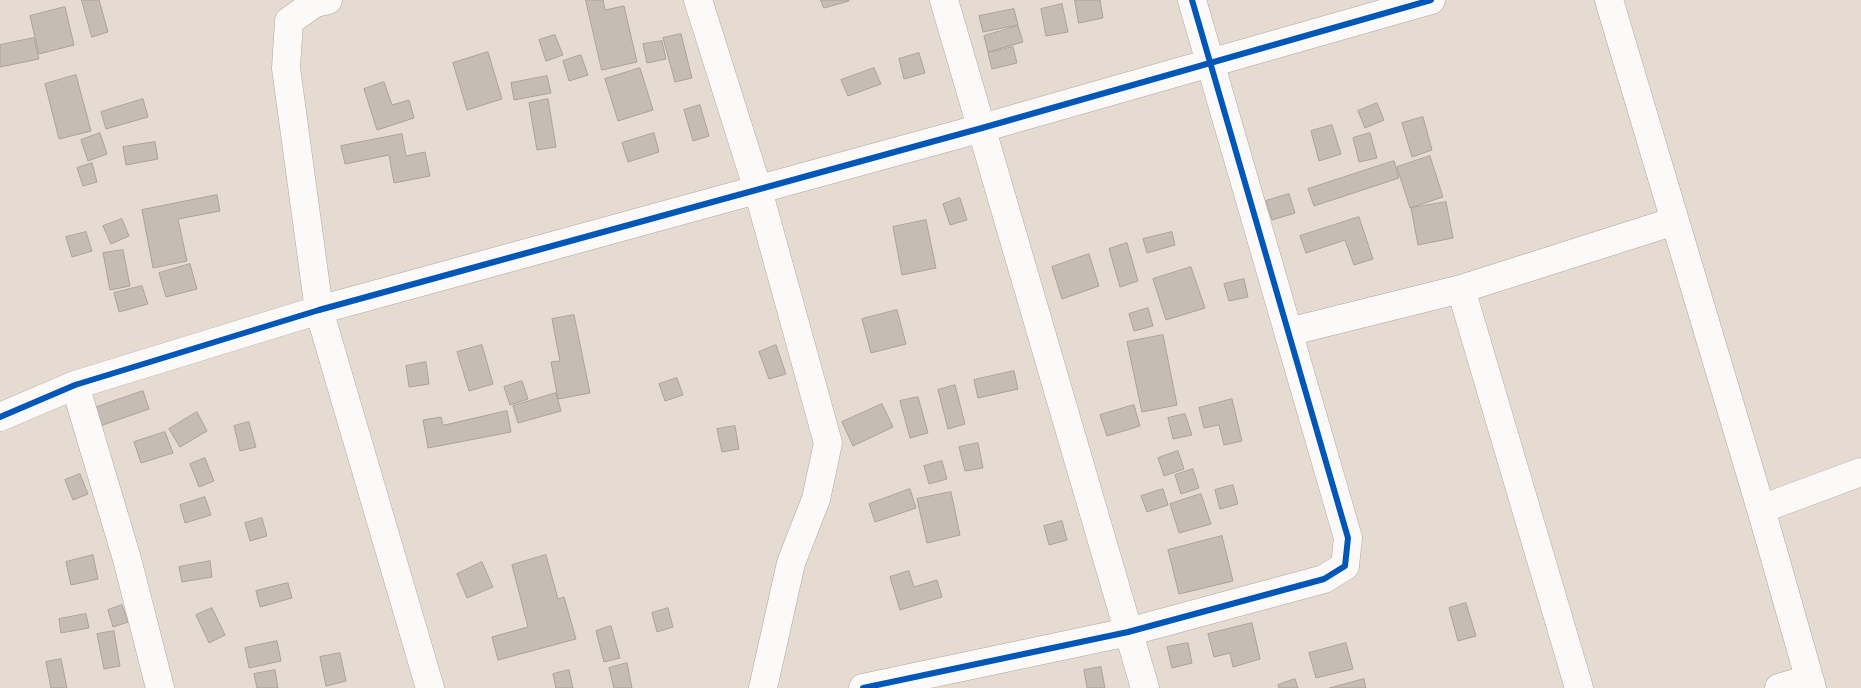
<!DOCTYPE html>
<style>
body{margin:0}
canvas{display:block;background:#e6dbd1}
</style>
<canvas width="1861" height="688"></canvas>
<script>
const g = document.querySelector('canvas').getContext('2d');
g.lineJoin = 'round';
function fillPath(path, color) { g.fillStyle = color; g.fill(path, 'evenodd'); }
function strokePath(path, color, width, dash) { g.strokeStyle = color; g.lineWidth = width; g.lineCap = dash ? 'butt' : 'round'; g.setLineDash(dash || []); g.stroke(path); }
const building = new Path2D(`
 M 82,0 L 99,0 L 108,32 L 92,37 Z
 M 586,0 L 603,0 L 605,10 L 624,6 L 637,62 L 602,70 Z
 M 821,0 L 849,0 L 849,1 L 824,8 Z
 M 1075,0 L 1100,0 L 1103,18 L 1079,23 Z
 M 1062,4 L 1068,32 L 1046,36 L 1041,9 Z
 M 65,7 L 74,45 L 39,54 L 30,16 Z
 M 1014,9 L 1018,25 L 983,32 L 979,16 Z
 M 1018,26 L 1023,42 L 988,52 L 984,36 Z
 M 681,34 L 692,78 L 675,82 L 663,38 Z
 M 555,35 L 563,55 L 546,61 L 539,40 Z
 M 34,38 L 39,59 L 0,67 L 0,45 Z
 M 662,41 L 666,59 L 647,63 L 643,44 Z
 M 1013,47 L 1017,63 L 992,69 L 988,53 Z
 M 488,52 L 502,99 L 467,110 L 453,63 Z
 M 919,53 L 925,73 L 904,79 L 899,59 Z
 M 581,55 L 588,75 L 569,81 L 563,61 Z
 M 640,68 L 653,110 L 618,121 L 605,79 Z
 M 874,68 L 881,84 L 848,96 L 841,80 Z
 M 76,75 L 91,131 L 59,139 L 45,84 Z
 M 547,76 L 551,93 L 514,100 L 511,83 Z
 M 384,82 L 392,105 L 409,100 L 414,118 L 377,130 L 364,89 Z
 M 143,99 L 148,117 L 106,129 L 101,112 Z
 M 548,99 L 556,147 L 537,150 L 529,103 Z
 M 1377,103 L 1384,120 L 1365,128 L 1358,111 Z
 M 700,105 L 709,136 L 693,141 L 684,110 Z
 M 1423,117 L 1432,150 L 1412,157 L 1402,123 Z
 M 1332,125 L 1341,154 L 1319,161 L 1311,131 Z
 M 100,133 L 107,154 L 88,161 L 81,140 Z
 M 654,133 L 659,152 L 628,162 L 622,143 Z
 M 1370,133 L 1377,158 L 1359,162 L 1353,138 Z
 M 402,134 L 406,156 L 425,152 L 430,176 L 394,183 L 389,155 L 345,164 L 341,146 Z
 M 155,142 L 158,159 L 126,165 L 123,147 Z
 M 1430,156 L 1443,197 L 1410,208 L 1397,167 Z
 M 1394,161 L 1399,178 L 1314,206 L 1308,189 Z
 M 92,163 L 97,182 L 83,186 L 77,168 Z
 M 1289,194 L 1295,213 L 1272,220 L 1266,201 Z
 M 217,195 L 220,211 L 178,219 L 187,261 L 153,268 L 142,210 Z
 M 960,198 L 967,220 L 950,225 L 943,204 Z
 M 1446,202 L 1453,238 L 1418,245 L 1411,208 Z
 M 1359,217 L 1373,259 L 1354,265 L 1345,240 L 1306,253 L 1300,236 Z
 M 122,219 L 129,236 L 111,244 L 103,226 Z
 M 926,220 L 936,268 L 902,275 L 893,227 Z
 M 86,232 L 92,251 L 72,257 L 66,237 Z
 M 1172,232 L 1175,245 L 1147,253 L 1143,239 Z
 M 1127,243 L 1138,281 L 1120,287 L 1109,249 Z
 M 123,250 L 130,286 L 110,290 L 103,253 Z
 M 1089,254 L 1099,286 L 1062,299 L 1052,267 Z
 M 190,264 L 197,289 L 166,297 L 159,273 Z
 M 1191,267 L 1205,308 L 1166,320 L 1153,279 Z
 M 1244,279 L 1248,297 L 1229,301 L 1224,284 Z
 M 142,286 L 148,304 L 119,312 L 114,293 Z
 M 1148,308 L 1153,326 L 1134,331 L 1129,314 Z
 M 897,310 L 906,344 L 871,353 L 862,319 Z
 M 574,315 L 590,393 L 558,399 L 551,362 L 560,361 L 552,319 Z
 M 1163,335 L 1177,405 L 1142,412 L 1127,342 Z
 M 482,345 L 493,384 L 469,391 L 457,352 Z
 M 776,345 L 786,374 L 769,379 L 759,352 Z
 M 426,362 L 429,384 L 409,387 L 406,366 Z
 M 1014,371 L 1018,389 L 978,398 L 974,380 Z
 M 677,378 L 683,395 L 665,401 L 659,384 Z
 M 522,381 L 528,399 L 510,405 L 504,387 Z
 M 955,385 L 965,424 L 948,429 L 938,390 Z
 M 143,391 L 149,409 L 100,426 L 94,408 Z
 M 556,393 L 561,411 L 518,423 L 513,406 Z
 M 918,397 L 928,433 L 910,438 L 900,401 Z
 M 1232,399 L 1242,441 L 1224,445 L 1219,425 L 1204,428 L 1199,408 Z
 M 882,404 L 893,427 L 853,446 L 842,422 Z
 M 1134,405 L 1140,426 L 1107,436 L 1100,415 Z
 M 507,411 L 511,432 L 428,448 L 423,420 L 441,417 L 443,425 Z
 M 197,412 L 207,431 L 180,447 L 169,429 Z
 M 1185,414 L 1192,435 L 1173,439 L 1168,418 Z
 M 249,422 L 256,447 L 240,451 L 234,426 Z
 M 735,426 L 739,449 L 722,452 L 717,429 Z
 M 165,432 L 173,453 L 141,463 L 134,442 Z
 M 978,443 L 983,468 L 965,471 L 959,447 Z
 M 1178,451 L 1184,469 L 1164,476 L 1158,458 Z
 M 205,458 L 214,481 L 199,487 L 190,464 Z
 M 942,461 L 947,479 L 929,484 L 924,466 Z
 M 1193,469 L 1199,488 L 1181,494 L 1175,475 Z
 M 80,474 L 88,494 L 73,500 L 65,480 Z
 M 1233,485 L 1238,504 L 1220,509 L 1215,490 Z
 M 910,489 L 916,508 L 875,522 L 869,504 Z
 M 1163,489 L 1168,505 L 1147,512 L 1141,496 Z
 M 951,492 L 960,535 L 927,543 L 917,499 Z
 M 1201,494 L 1211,524 L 1179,533 L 1170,504 Z
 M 205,497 L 211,515 L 185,523 L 180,505 Z
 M 262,518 L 267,536 L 250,541 L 245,523 Z
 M 1062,521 L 1067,540 L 1049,545 L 1044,526 Z
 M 1222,536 L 1233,581 L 1179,594 L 1168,550 Z
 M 93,555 L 98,579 L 71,585 L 66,562 Z
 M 546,555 L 558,599 L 564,597 L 576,639 L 498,660 L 492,637 L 528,627 L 512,565 Z
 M 210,561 L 212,577 L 182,582 L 179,567 Z
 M 482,562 L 493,587 L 467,598 L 457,574 Z
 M 909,571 L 914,587 L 937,580 L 942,597 L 900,610 L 890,577 Z
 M 288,583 L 292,598 L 260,607 L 256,591 Z
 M 1466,603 L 1476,636 L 1458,641 L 1449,608 Z
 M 122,605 L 128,622 L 113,627 L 108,610 Z
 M 212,608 L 225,635 L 209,643 L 196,615 Z
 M 668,608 L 673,627 L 657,632 L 652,613 Z
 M 86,614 L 89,628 L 61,633 L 59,619 Z
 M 1252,623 L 1260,659 L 1233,667 L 1230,653 L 1214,657 L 1208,634 Z
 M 611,626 L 620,658 L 604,662 L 596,631 Z
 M 114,631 L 120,666 L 104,669 L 97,634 Z
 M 277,641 L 281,661 L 249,668 L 245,648 Z
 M 1188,643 L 1192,663 L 1172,668 L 1167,647 Z
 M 1346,643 L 1353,669 L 1316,678 L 1309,653 Z
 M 340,653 L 346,681 L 326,686 L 320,657 Z
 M 61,659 L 67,688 L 51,688 L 46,662 Z
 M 627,663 L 632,688 L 614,688 L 609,668 Z
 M 1101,667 L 1105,688 L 1087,688 L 1084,670 Z
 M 275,670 L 278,688 L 257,688 L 254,674 Z
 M 569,670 L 573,688 L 556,688 L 553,674 Z
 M 1295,679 L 1298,688 L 1279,688 L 1278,685 Z
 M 1364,679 L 1366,688 L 1330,688 Z`);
const street = new Path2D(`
 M 328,0 L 315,3 L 289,21 L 286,68 L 319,310 L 430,688
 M 698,0 L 758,190 L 828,443 L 816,499 L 791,563 L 763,688
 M 944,0 L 1145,688
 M 1609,0 L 1761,509 L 1812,688
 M 1461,289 L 1579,688
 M 1288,332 L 1461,289 L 1675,221
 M 75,385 L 127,559 L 160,688
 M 0,417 L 75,385 L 319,310 L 982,128 L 1431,0
 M 1761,509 L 1861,472
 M 863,688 L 1128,632 L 1324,579 L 1345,566 L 1348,538 L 1192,0
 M 1779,688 L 1809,679`);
const cycleway = new Path2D(`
 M 0,417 L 75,385 L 319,310 L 982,128 L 1431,0
 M 863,688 L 1128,632 L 1324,579 L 1345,566 L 1348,538 L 1192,0`);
fillPath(building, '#c5bcb4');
strokePath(building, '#aba29b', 1);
strokePath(street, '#aea69f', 29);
strokePath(street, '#fbfaf8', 28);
strokePath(cycleway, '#0057b8', 6);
</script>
